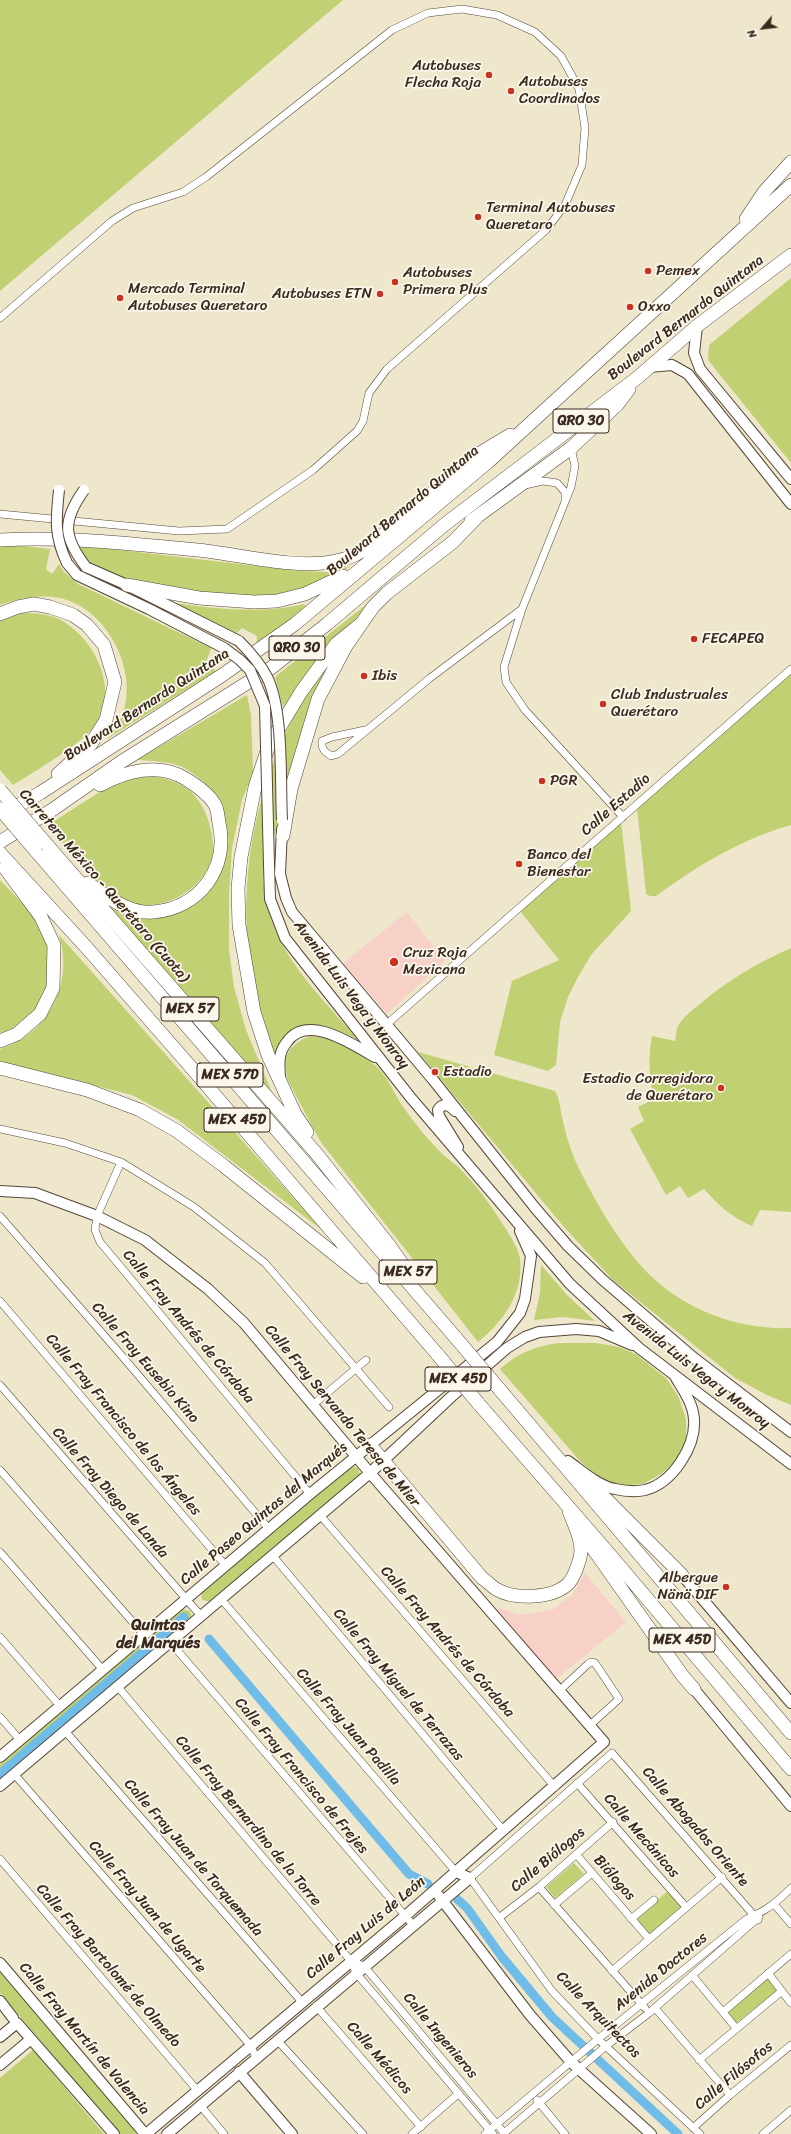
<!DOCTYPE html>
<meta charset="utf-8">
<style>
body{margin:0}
#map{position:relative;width:791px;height:2134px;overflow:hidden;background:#efe7cb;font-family:Sriracha,sans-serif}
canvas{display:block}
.north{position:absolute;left:743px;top:8px;width:40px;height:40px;-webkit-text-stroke:3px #fbf7ec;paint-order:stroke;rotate:242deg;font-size:11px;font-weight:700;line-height:16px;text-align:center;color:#3b2a1e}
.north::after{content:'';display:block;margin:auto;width:14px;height:18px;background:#3b2a1e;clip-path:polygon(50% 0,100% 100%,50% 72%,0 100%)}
</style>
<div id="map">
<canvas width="791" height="2134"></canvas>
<div class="north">N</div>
</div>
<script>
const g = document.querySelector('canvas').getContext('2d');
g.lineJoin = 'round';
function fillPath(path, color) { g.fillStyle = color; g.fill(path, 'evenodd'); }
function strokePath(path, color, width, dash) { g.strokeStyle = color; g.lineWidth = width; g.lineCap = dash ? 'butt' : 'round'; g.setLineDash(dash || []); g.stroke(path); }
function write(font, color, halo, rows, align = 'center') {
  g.font = font + ' Sriracha,sans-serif'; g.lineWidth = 3.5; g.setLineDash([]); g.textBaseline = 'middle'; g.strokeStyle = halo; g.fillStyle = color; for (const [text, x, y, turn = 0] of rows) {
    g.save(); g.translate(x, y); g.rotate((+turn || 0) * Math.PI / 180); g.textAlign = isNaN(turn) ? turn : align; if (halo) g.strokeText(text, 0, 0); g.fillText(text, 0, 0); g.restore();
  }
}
const built = new Path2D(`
 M 407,912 L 445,961 L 387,1014 L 343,963 Z
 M 585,1573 L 626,1622 L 554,1681 L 495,1612 L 499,1608 L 521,1615 L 554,1609 L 573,1594 Z`);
const green = new Path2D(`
 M 0,0 L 343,0 L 0,291 Z
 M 791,278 L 791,463 L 708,360 L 709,345 Z
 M 14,545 L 50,549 L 46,569 L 52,574 L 59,564 L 64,572 L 78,584 L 211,648 L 206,663 L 216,671 L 107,739 C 112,731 120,722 123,713 C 137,673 111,618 72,602 C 51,592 21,597 0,605 L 0,546 Z
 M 77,545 L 299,571 L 328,572 L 351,566 C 340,573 327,582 314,586 C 263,604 206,595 155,585 C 135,581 112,577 95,565 C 86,559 82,553 77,545 Z
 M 392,584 L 332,641 L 283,707 L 275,677 Z
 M 174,603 C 217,609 262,614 304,604 L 307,609 L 256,648 L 257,636 L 242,628 L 237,633 Z
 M 19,613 C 34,613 51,613 64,622 C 96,642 119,689 96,724 C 83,744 35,771 13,785 L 0,770 L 0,617 Z
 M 331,656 L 333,660 L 300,744 L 263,877 C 268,950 314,987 358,1040 C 325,1023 291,1012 274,1055 C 265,1025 255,994 250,963 C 239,885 253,804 286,732 C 298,706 316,681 331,656 Z
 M 791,673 L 791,825 C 741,839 697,866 656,896 L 650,896 L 646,894 L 637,807 Z
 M 247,695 L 251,715 L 253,772 L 242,800 L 232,848 L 229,895 L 229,950 L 234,987 L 246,1030 L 273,1095 L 107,906 C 119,912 130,918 144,919 C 183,920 225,891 226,849 C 227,839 220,824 217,814 C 215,807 214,797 210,790 C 205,782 191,771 182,767 C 169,761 151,761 137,760 Z
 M 146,775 C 160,777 175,780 186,788 C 196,795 203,806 207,817 C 211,828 214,842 213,853 C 206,891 160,914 125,902 C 95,891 69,849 48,825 L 109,786 Z
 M 621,821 L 631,911 L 591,955 L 577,979 L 568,997 L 560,1022 L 556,1065 L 548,1071 L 494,1055 L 512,981 L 559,960 L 520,911 Z
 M 0,880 C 14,895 33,912 43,931 C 56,957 50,1000 27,1019 C 19,1025 9,1030 0,1033 Z
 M 59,935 L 322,1230 L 177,1119 L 132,1095 L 0,1062 L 0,1049 C 49,1034 74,982 59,935 Z
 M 791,948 L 791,1212 L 760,1210 L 752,1226 C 731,1217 718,1205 704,1189 L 688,1198 L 680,1186 L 666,1195 L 630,1129 L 644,1121 L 638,1107 L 654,1099 C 649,1077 648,1058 652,1036 L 675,1041 C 676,1036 676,1030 678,1026 C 683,1017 692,1010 700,1004 C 728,980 757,963 791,948 Z
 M 311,1036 C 333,1038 359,1051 376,1066 C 390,1079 395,1097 406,1111 C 418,1127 431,1144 446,1157 C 450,1161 456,1164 460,1169 C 478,1186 493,1209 506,1229 C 511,1238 519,1249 520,1259 C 524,1293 503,1322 478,1342 L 320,1141 L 287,1079 L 285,1059 L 291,1048 L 301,1040 Z
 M 418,1052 L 555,1091 C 560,1099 560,1109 562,1117 C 565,1131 569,1145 574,1158 C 591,1195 622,1249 652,1277 C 689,1312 741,1330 791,1328 L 791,1405 L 767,1395 L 735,1378 L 614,1281 L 564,1227 Z
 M 541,1265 L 567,1295 L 595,1321 L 563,1317 L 534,1320 L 540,1293 Z
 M 557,1343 L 596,1343 L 619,1347 L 637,1355 L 667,1379 L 679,1398 L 686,1419 L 686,1440 L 676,1461 L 661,1474 L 643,1484 L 618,1486 L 597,1476 L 579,1460 L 500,1369 C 520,1352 532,1348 557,1343 Z
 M 349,1465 L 358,1468 L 361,1477 L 212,1602 L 202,1600 L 201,1592 Z
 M 182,1609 L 190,1611 L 192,1618 L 0,1783 L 0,1764 Z
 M 574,1863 L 584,1874 L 555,1898 L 546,1887 Z
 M 668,1891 L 683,1907 L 649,1936 L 634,1919 Z
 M 0,1972 L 134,2129 L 136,2134 L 120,2134 L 0,1993 Z
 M 770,1976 L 780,1989 L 736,2023 L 727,2011 Z
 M 33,2050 L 104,2134 L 0,2134 L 0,2078 Z`);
const canal = new Path2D(`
 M 209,1639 L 409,1874 L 428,1884
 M 0,1774 L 184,1617
 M 457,1899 L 467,1908 L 502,1957 L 552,2017 L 678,2134`);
const street = new Path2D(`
 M 0,318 L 112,221 L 133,208 L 183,192 L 206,177 L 392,30 L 428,13 L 462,9 L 497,15 L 535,32 L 561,56 L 579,89 L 585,128 L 582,165 L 565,205 L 546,230 L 387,369 L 369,393 L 363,421 L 357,431 L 313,470 L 227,529 L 179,531 L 0,514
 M 571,448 L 575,466 L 571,487 L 522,609 L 504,667 L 506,682 L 525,710 L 623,817
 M 525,485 L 543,481 L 557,483 L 565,492 L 565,500
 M 365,730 L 332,737 L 322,741 C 321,749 325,752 331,756 L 338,754 L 430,678 L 522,609
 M 387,1024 L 791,669
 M 0,1129 L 65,1143 L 121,1162 L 194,1207 L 265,1263 L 389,1407
 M 121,1162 L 97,1216 L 95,1230 L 100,1242 L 310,1494
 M 0,1216 L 122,1356 L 269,1529
 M 0,1301 L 226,1566
 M 0,1385 L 201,1616
 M 314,1404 L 366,1360
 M 0,1470 L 144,1635
 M 320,1515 L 555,1787
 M 0,1552 L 103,1670
 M 273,1556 L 504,1831
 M 221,1599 L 456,1872
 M 0,1637 L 60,1706
 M 171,1643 L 413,1925
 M 118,1687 L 351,1961 L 356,1973 L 493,2134
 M 559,1691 L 588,1664 L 591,1662 L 595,1663 L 619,1699 L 589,1726
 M 0,1717 L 20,1740
 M 65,1731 L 302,2002
 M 15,1775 L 251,2046 L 256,2058
 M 577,1783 L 686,1907
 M 576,1854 L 649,1939
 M 0,1859 L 197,2090
 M 539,1887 L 645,2008
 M 774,1904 L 791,1924
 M 554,1905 L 592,1873
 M 500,1917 L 539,1887 L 613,1822
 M 631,1919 L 654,1900
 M 351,1961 L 364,1966 L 505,2134
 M 612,1971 L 722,1877
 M 768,1973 L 791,2003
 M 692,1975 L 736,2028
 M 316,2006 L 421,2127
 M 655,2008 L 730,2095
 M 723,2012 L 791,1954
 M 277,2040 L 363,2134
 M 699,2060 L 782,1991
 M 537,2100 L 565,2134
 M 200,2105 L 224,2134
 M 693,2128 L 730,2095 L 791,2045
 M 412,2134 L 458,2094
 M 485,2134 L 598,2039 L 744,1921 C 751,1915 759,1914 766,1909 C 776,1903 783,1896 791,1888
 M 503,2134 L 606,2046 L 649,2013 L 759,1917
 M 700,2134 L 598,2039 L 552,1991 L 470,1878 L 612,1753 L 758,1920
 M 763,2134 L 791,2110`);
const secondary = new Path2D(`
 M 697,326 L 694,353 L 700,369 L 791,479
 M 649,367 L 672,365 L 688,374 L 791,504
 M 67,563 L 77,575 L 149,609 L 224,648
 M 86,567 L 127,585 L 239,641
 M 282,829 L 280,874 L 286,898 L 292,912 L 434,1081 L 536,1209 L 568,1246 L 603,1280 L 694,1358 L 791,1432
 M 269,864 L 270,899 L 285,938 L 411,1098 L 570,1284 L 639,1348 L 791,1464
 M 280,1077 C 279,1063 278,1053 287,1042 C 307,1013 352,1044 375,1057
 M 455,1111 C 450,1105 443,1102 438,1110 L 439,1116 L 458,1147
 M 0,1191 L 35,1193 L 97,1216 L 145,1240 L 208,1289 L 244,1323 L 370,1473 L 604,1742 L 404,1917 L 146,2134
 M 568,1461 C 581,1470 598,1486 615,1489 C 624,1491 636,1492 645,1490 C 673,1483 696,1446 694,1419 C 693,1404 684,1391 676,1378
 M 682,1575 L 791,1703
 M 694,1689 L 791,1806
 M 0,1757 L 310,1494 L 497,1342 L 520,1313 L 525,1299 L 531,1256 L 520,1231
 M 0,1786 L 370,1473 L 451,1397 L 507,1348 L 525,1337 L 539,1332 L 576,1329 L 599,1331 L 632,1345
 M 439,1896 L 530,2015 L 571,2062 L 651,2134
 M 0,1963 L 145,2134
 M 0,2001 L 13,2018
 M 0,2037 L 17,2023 L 114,2134
 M 0,2065 L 31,2039
 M 239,2072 L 292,2134
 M 167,2134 L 470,1878 L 456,1872`);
const highway = new Path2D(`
 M 746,219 L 764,192 L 791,162
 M 471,521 L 571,448 L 617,405 L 629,389
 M 0,540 C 65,536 132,544 197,550 C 239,554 296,570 336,561 C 349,559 359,553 369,547 L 475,456 L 510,435
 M 127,585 L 199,598 L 254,602 L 277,601 L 305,594 L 343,576
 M 0,614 L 18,607 L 34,604 L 50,607 L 73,615 L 87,625 L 104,645 L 115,682 L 106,720 L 91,744 L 58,774
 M 5,813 L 40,793 L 221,676 L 295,624 L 488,462 L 791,185
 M 283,836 L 291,789 L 318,699 L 346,646 L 373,607 L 387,593 L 453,542 L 478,516
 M 0,842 L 52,810 L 121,762 L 271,668 L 327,624 L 444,525 L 637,378 L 697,326 L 791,255
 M 48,846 L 316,1153 L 389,1245 L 408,1272
 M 35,850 L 456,1338
 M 0,853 L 87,948 L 196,1073 L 438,1355
 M 88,883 C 105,896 131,915 153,912 C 200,908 229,868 219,823 C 218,818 218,810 215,805 C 209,794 197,786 186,779 C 159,762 126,771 100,785
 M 0,1041 L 17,1034 L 40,1014 L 53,988 L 54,945 L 41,917 L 5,868
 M 0,1068 L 87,1090 L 140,1110 L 177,1131 L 224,1166 L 363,1277
 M 307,1132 L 295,1114 L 268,1055 L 254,1012 L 239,925 L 238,888 L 241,857 L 255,787 L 269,745 L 301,692 L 336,644 L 362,623
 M 495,1384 L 791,1733
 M 478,1403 L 612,1557 L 791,1769
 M 370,1445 L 482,1578 C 487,1581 491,1586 496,1589 C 514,1600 553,1599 569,1583 C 574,1577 578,1565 580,1558 C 584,1542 574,1525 569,1511
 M 577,1470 L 682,1575
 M 584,1536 L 682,1675 L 694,1689`);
const secondaryBridge = new Path2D(`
 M 59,490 C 56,519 54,536 67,563
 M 84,490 C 62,521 63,537 86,567
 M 239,641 C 250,652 260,663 267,677 C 284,711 280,781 282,820
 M 224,648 L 240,660 L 250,670 L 265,706 L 269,864`);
const highwayBridge = new Path2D(`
 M 0,790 L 48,846
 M 0,809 L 35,850
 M 456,1338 L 495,1384
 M 438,1355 L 478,1403`);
const markers = [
 [489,75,4,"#c8321e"],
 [511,91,4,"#c8321e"],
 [478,217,4,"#c8321e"],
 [648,271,4,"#c8321e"],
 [395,282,4,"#c8321e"],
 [380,294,4,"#c8321e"],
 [120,298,4,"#c8321e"],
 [630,307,4,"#c8321e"],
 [694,639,4,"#c8321e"],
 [364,676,4,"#c8321e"],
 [603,704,4,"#c8321e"],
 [542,781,4,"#c8321e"],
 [519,864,4,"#c8321e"],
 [394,962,5,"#c8321e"],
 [435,1072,4,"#c8321e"],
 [721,1088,4,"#c8321e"],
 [726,1587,4,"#c8321e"]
];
const shields = [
 [581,421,56],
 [297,648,56],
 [190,1009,58],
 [230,1075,66],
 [237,1120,66],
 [408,1272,58],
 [458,1379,66],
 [682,1640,66]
];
const shieldNames = [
 ["QRO 30",581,421],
 ["QRO 30",297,648],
 ["MEX 57",190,1009],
 ["MEX 57D",230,1075],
 ["MEX 45D",237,1120],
 ["MEX 57",408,1272],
 ["MEX 45D",458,1379],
 ["MEX 45D",682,1640]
];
const poiNames = [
 ["Autobuses",481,66,"right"],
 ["Flecha Roja",481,83,"right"],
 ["Autobuses",519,82],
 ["Coordinados",519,99],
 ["Terminal Autobuses",486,208],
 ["Queretaro",486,225],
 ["Pemex",656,271],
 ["Autobuses",403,273],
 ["Primera Plus",403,290],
 ["Mercado Terminal",128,289],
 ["Autobuses Queretaro",128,306],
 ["Autobuses ETN",372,294,"right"],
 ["Oxxo",638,307],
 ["FECAPEQ",702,639],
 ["Ibis",372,676],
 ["Club Industruales",611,695],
 ["Querétaro",611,712],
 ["PGR",550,781],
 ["Banco del",527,855],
 ["Bienestar",527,872],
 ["Cruz Roja",403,953],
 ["Mexicana",403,970],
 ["Estadio",443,1072],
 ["Estadio Corregidora",713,1079,"right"],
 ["de Querétaro",713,1096,"right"],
 ["Albergue",718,1578,"right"],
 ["Nänä DIF",718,1595,"right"]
];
const streetNames = [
 ["Boulevard Bernardo Quintana",686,318,-38],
 ["Boulevard Bernardo Quintana",403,511,-40],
 ["Boulevard Bernardo Quintana",147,705,-33],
 ["Calle Estadio",616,805,-41],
 ["Carretera México - Querétaro (Cuota)",104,886,49],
 ["Avenida Luis Vega y Monroy",351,995,53],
 ["Calle Fray Andrés de Córdoba",188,1327,50],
 ["Calle Fray Eusebio Kino",145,1363,49],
 ["Avenida Luis Vega y Monroy",696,1370,38],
 ["Calle Fray Servando Teresa de Mier",342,1416,50],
 ["Calle Fray Francisco de los Ángeles",123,1425,50],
 ["Calle Fray Diego de Landa",110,1493,49],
 ["Calle Paseo Quintas del Marqués",264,1514,-40],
 ["Calle Fray Andrés de Córdoba",447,1642,49],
 ["Calle Fray Miguel de Terrazas",398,1685,50],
 ["Calle Fray Juan Padilla",348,1727,49],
 ["Calle Fray Francisco de Frejes",301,1776,50],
 ["Calle Fray Bernardino de la Torre",248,1821,50],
 ["Calle Abogados Oriente",695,1827,49],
 ["Calle Mecánicos",641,1836,49],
 ["Calle Fray Juan de Torquemada",193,1858,49],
 ["Calle Biólogos",548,1860,-40],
 ["Biólogos",614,1878,49],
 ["Calle Fray Juan de Ugarte",147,1907,49],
 ["Calle Fray Luis de León",366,1928,-40],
 ["Calle Fray Bartolomé de Olmedo",108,1966,49],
 ["Avenida Doctores",661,1972,-39],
 ["Calle Arquitectos",598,2015,46],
 ["Calle Ingenieros",440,2036,50],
 ["Calle Fray Martín de Valencia",84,2039,50],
 ["Calle Médicos",379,2058,49],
 ["Calle Filósofos",734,2076,-40]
];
const neighbourhoodNames = [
 ["Quintas",158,1626],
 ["del Marqués",158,1644]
];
fillPath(built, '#f7d1c7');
fillPath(green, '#c0d072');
strokePath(canal, '#6fbce9', 9);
strokePath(street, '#564638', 8);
strokePath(secondary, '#564638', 12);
strokePath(highway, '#564638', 14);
strokePath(street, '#fff', 7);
strokePath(secondary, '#fff', 10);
strokePath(highway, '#fff', 13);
strokePath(secondaryBridge, '#564638', 12, []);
strokePath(highwayBridge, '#564638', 14, []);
strokePath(secondaryBridge, '#fff', 10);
strokePath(highwayBridge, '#fff', 13);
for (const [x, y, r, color] of markers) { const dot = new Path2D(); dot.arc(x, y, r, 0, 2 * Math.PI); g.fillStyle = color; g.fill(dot); strokePath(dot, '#fbf7ec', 1.5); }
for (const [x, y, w] of shields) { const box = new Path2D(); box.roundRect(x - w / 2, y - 12, w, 24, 3); g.fillStyle = '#fbf7ec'; g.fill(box); strokePath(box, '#3b2a1e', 1); }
write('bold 14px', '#3b2a1e', null, shieldNames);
write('15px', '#3b2a1e', '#fbf7ec', poiNames, 'left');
write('15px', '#3b2a1e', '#fbf7ec', streetNames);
write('bold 16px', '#3b2a1e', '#fbf7ec', neighbourhoodNames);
</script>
